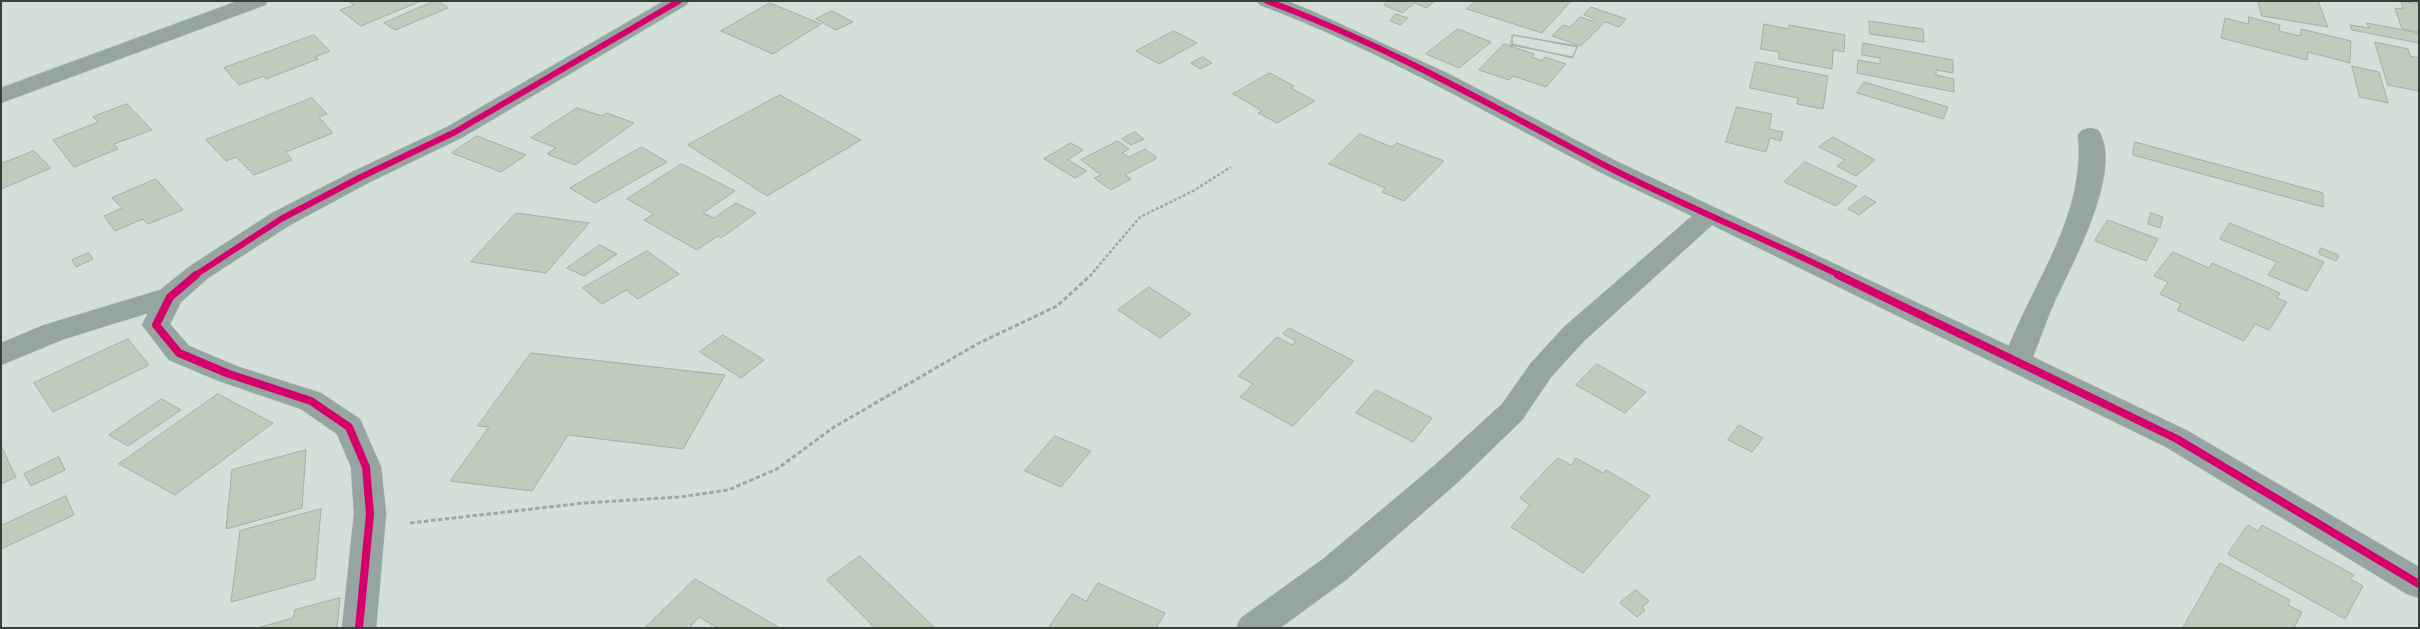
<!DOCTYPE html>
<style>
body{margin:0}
#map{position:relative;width:2420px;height:629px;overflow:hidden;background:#d3dfd9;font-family:"Golos Text",sans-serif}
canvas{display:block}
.frame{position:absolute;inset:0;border:2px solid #363f3a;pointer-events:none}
</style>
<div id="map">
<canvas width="2420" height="629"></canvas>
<div class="frame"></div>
</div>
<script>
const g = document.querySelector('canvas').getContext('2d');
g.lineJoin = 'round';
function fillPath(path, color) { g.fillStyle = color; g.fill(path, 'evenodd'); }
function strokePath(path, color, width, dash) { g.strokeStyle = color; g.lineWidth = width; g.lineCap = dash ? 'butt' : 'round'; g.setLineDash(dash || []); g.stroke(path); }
const building = new Path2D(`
 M 348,1 L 421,1 L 361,26 L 340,10 L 354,5 Z
 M 434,1 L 439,1 L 448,8 L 395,30 L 384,23 Z
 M 1388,1 L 1435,1 L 1426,8 L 1415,3 L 1402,13 L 1384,5 Z
 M 1475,1 L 1571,1 L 1542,33 L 1467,9 Z
 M 2258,1 L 2318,1 L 2328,27 L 2262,16 Z
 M 2401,1 L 2418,4 L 2416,1 L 2419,1 L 2419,32 L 2402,29 L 2395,8 L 2403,9 Z
 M 770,3 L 821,24 L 773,54 L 721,31 Z
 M 1591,7 L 1626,19 L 1619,27 L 1605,22 L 1581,46 L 1552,36 L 1563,25 L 1570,27 L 1580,17 L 1593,21 L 1595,19 L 1584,15 Z
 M 832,11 L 853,22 L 836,30 L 816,19 Z
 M 1396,14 L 1408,18 L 1400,25 L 1390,21 Z
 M 2249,17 L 2280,25 L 2279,31 L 2300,36 L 2301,29 L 2351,41 L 2350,63 L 2308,52 L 2307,60 L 2221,38 L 2225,18 L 2248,24 Z
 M 1869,21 L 1923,29 L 1924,42 L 1870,34 Z
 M 2367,23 L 2419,33 L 2419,43 L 2352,30 L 2350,25 L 2369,28 Z
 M 1764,24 L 1789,29 L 1789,25 L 1845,35 L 1844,52 L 1833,50 L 1832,69 L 1779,59 L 1779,52 L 1761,49 Z
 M 1458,29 L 1491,42 L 1459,68 L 1426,54 Z
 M 1174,31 L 1197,43 L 1159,64 L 1136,51 Z
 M 314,35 L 330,51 L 315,57 L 318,59 L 266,79 L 264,76 L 239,85 L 224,68 Z
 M 1512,35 L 1578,46 L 1572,58 L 1513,44 Z
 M 1514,35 L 1577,47 L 1573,57 L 1510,45 Z
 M 2375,42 L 2408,49 L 2410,56 L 2419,58 L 2419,91 L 2388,85 Z
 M 1863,43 L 1953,60 L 1953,73 L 1936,70 L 1936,75 L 1954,79 L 1954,92 L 1857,73 L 1858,60 L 1880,64 L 1880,58 L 1862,55 Z
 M 1504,44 L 1534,54 L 1532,57 L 1542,61 L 1545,57 L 1566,64 L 1546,87 L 1513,76 L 1509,80 L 1479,70 Z
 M 1203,57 L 1212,63 L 1200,69 L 1191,63 Z
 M 1756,62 L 1828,76 L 1823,109 L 1797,104 L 1798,98 L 1750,88 Z
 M 2352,66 L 2379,72 L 2388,103 L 2360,97 Z
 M 1270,73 L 1294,86 L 1291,88 L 1315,101 L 1277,123 L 1258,113 L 1262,111 L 1233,94 Z
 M 1864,82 L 1948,107 L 1943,119 L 1857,93 Z
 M 780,95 L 861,140 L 767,196 L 688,145 Z
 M 312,98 L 327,114 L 319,117 L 333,133 L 286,152 L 292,160 L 254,175 L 236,157 L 226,161 L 206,140 Z
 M 127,104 L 152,130 L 114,144 L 118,149 L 74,167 L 53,140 L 98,122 L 93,117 Z
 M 1737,107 L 1772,114 L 1769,129 L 1783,132 L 1781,141 L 1770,138 L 1766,152 L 1726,142 Z
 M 577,108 L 602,116 L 607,113 L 634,123 L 575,165 L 547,154 L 556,148 L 531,138 Z
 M 1135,132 L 1144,139 L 1131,145 L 1122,139 Z
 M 1360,134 L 1392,147 L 1397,143 L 1444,161 L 1404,201 L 1382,192 L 1385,188 L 1329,164 Z
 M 477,136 L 526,155 L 501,172 L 452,153 Z
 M 1833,137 L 1875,160 L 1856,176 L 1837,166 L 1845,160 L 1819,147 Z
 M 1118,141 L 1129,149 L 1122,153 L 1129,157 L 1145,149 L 1157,158 L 1125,175 L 1131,179 L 1111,190 L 1094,178 L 1101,175 L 1081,160 Z
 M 2135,142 L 2323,193 L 2323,207 L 2133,155 Z
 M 1071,143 L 1083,150 L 1068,160 L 1087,171 L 1075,178 L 1044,159 Z
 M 642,147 L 667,162 L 595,203 L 570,188 Z
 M 34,151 L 51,168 L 1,189 L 1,164 Z
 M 1805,162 L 1857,186 L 1836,206 L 1784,182 Z
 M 682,164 L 735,191 L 703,213 L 714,218 L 736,203 L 756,213 L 721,238 L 718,236 L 697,250 L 644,220 L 654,214 L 627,199 Z
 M 156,179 L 183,210 L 148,224 L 143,219 L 115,231 L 104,216 L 122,208 L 112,198 Z
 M 1865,196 L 1876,202 L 1859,215 L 1848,209 Z
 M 516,213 L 589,223 L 546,273 L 471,262 Z
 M 2151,213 L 2163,217 L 2160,228 L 2148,224 Z
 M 2108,220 L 2158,239 L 2146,261 L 2095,241 Z
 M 2230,223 L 2324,262 L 2307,291 L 2268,275 L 2277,262 L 2220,239 Z
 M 600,245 L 617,254 L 584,276 L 567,268 Z
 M 2321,248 L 2339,255 L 2336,261 L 2319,254 Z
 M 647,251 L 679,274 L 638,299 L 626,290 L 602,304 L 583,288 Z
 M 2173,252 L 2209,268 L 2212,263 L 2280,293 L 2277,298 L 2287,302 L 2269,330 L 2255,324 L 2244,341 L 2177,310 L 2181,304 L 2160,294 L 2168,282 L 2154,276 Z
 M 89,253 L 93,259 L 76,267 L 72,260 Z
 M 1149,287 L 1191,314 L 1160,338 L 1118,310 Z
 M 1289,328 L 1354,361 L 1293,426 L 1240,397 L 1253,384 L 1238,376 L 1277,337 L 1292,345 L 1296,341 L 1283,334 Z
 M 723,335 L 764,360 L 741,378 L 700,352 Z
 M 128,339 L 149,365 L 53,412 L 34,383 Z
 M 531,353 L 725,375 L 683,449 L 568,435 L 532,491 L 450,481 L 489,427 L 478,426 Z
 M 1597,364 L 1646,392 L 1625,413 L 1576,385 Z
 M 1376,390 L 1432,418 L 1413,442 L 1356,413 Z
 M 218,394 L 273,423 L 175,495 L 119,464 Z
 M 162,399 L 181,410 L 128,446 L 109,435 Z
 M 1739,425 L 1763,438 L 1752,452 L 1728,440 Z
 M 1055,436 L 1091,451 L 1061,487 L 1025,471 Z
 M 1,446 L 16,477 L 1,484 Z
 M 306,450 L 302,508 L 226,529 L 232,470 Z
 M 59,457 L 65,470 L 31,486 L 24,474 Z
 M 1558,458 L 1571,465 L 1576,458 L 1603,473 L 1606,470 L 1650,496 L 1583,573 L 1511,527 L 1530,505 L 1520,498 Z
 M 66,496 L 74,515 L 1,549 L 1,526 Z
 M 321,509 L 315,579 L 231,602 L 240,531 Z
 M 2248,525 L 2258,531 L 2262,525 L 2354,575 L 2350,579 L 2363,586 L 2345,619 L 2228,554 Z
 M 860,556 L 935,628 L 875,628 L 827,580 Z
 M 2220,563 L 2290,600 L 2288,605 L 2302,612 L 2294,628 L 2183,628 Z
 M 695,579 L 780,628 L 718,628 L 699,617 L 689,628 L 645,628 Z
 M 1098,583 L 1165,613 L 1156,628 L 1048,628 L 1072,594 L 1086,601 Z
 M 1636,590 L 1649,601 L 1642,607 L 1645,610 L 1637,617 L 1620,603 Z
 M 340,598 L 337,628 L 257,628 L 293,618 L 295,610 Z`);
const pathFar1 = new Path2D(`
 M 1090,276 L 1140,217 L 1193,191 L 1231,167`);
const path = new Path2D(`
 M 410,523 L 584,503 L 679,497 L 728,490 L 777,469 L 834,427 L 979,343 L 1057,306 L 1091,275`);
const minor = new Path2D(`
 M 238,1 L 268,1 L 265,5 L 1,103 L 1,88 Z
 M 664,1 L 689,1 L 686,5 L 463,137 L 368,183 L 290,225 L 208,278 L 181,302 L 170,324 L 189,346 L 239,367 L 321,393 L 360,419 L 381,467 L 386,514 L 376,628 L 342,628 L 354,514 L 351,467 L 337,434 L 301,409 L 219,381 L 169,360 L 142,325 L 148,313 L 64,339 L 1,365 L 1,343 L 44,325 L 160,290 L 190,266 L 272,213 L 350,173 L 447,127 Z
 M 1257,1 L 1287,1 L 1312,11 L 1451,75 L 1616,161 L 2009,346 C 2037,277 2086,212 2078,135 L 2082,130 L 2090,128 L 2098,130 C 2125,169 2071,266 2054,303 C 2046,321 2040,339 2033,357 L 2188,431 L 2419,567 L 2419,598 L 2407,594 L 2166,447 L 1712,225 L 1584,341 L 1551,377 L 1522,420 L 1457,483 L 1347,579 L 1280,628 L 1236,628 L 1241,618 L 1323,559 L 1435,465 L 1502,404 L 1531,363 L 1564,327 L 1692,216 C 1660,200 1627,186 1596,170 C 1486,112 1377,49 1260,5 Z`);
const cyclewayFar1 = new Path2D(`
 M 1267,1 C 1384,44 1494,107 1604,165 C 1682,205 1763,238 1841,276
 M 194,276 L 281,219 L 359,178 L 455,132 L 679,1`);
const cycleway = new Path2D(`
 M 196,275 L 170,297 L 156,325 L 179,353 L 229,374 L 311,401 L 349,427 L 366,467 L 370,514 L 359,628
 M 1838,275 L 2177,439 L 2419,584`);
fillPath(building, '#bfccbc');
strokePath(building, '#a5ada7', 1);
strokePath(minor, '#b1bbb6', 1);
strokePath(pathFar1, '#9da8a6', 2.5, [3, 2]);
strokePath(path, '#9da8a6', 3, [4.5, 2.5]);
fillPath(minor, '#96a4a2');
strokePath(cyclewayFar1, '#d6006c', 6);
strokePath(cycleway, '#d6006c', 8);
</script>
